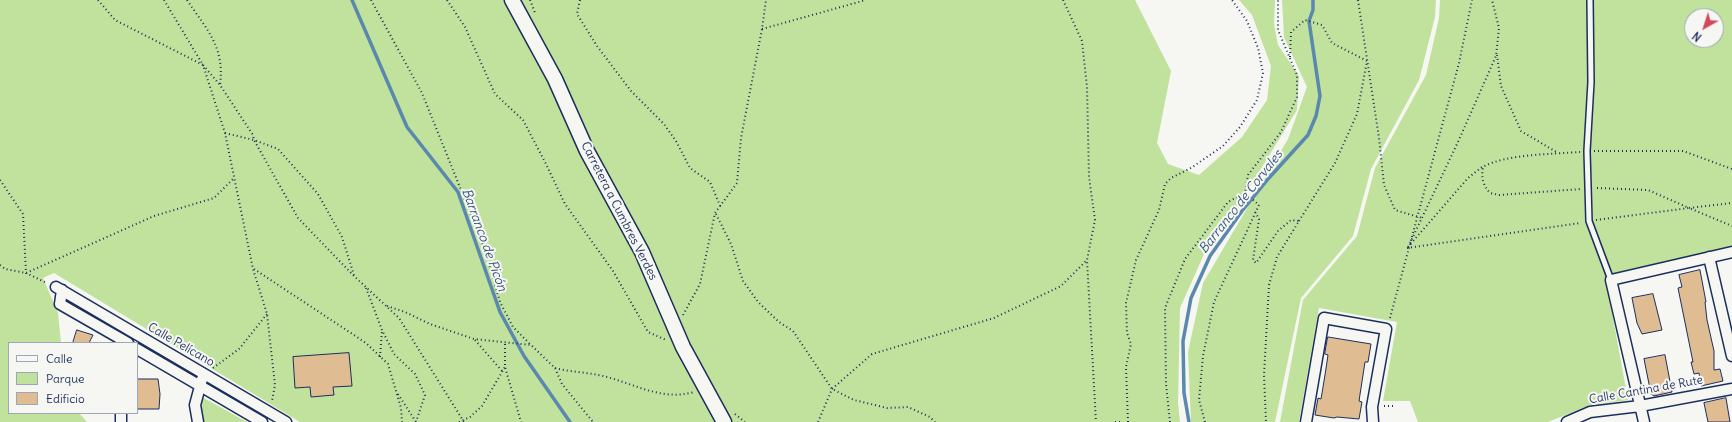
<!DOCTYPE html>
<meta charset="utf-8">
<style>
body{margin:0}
#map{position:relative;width:1732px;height:422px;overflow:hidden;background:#f6f6f2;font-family:Delius,sans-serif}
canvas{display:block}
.legend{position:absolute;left:8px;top:342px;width:130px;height:72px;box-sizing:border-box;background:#f6f6f2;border:1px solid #9ea6b7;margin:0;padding:5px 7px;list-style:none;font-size:12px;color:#1b2f5e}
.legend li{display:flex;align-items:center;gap:8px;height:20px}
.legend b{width:20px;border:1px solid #9ea6b7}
.north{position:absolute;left:1684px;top:8px;width:40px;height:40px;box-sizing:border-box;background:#f6f6f2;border:1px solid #9ea6b7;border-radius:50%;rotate:219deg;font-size:11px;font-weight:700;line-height:16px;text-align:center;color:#1b2f5e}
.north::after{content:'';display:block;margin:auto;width:14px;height:18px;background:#d1495b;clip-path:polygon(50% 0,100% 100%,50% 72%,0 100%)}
</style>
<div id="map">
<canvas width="1732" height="422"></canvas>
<ul class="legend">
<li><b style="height:5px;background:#f6f6f2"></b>Calle</li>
<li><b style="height:11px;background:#c0e29c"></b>Parque</li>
<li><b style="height:11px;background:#e0bc92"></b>Edificio</li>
</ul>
<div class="north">N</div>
</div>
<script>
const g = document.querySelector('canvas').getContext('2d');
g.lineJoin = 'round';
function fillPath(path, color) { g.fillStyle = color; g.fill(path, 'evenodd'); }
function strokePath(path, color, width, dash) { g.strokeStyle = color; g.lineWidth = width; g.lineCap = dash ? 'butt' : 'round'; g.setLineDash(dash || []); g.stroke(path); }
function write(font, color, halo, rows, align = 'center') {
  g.font = font + ' Delius,sans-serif'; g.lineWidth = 4; g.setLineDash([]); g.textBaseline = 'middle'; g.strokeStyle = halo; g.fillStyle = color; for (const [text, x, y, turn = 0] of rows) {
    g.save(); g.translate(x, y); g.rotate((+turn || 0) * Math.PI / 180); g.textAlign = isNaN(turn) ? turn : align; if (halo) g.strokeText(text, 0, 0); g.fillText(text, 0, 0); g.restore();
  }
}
const green = new Path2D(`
 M 0,0 L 1135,0 L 1171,71 L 1157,143 L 1168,164 L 1199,175 L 1242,137 L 1267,100 L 1271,66 L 1252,15 L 1239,0 L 1275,0 L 1274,24 L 1278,45 L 1299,76 L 1297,110 L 1232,216 L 1205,252 L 1180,308 L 1178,403 L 1180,422 L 300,422 L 54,273 L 43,278 L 58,313 L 61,343 L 9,343 L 9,413 L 79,413 L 87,422 L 0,422 Z
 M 1282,0 L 1436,0 L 1435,17 L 1419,80 L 1371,169 L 1353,236 L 1301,298 L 1275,422 L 1191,422 L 1188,352 L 1203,283 L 1288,139 L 1307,87 L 1284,37 Z
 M 1440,0 L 1732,0 L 1732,258 L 1606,280 L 1628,400 L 1585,407 L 1548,422 L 1418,422 L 1410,401 L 1383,401 L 1397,322 L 1319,308 L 1299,422 L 1280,422 L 1303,300 L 1357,236 L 1375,168 L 1426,75 L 1439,18 ZM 1692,16 L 1716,16 L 1716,40 L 1692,40 Z
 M 202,397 L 247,422 L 202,422 L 200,403 Z`);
const stream = new Path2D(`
 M 352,0 L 407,127 L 458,192 L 500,312 L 524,356 L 570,422
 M 1189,422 L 1184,393 L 1183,341 L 1191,298 L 1210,256 L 1242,211 L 1268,179 L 1308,135 L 1316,116 L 1320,96 L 1309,21 L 1313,10 L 1313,0`);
const building = new Path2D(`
 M 1700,270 L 1706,302 L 1705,302 L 1707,320 L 1714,351 L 1714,370 L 1720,369 L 1723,381 L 1701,386 L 1699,373 L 1694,374 L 1691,362 L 1693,362 L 1678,288 L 1682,287 L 1679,275 Z
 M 1653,294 L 1662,330 L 1642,334 L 1637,323 L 1632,298 Z
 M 77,330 L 93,335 L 89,343 L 73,343 Z
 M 1328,337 L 1371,344 L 1368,362 L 1365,362 L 1359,401 L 1362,402 L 1359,419 L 1337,417 L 1334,418 L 1315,415 L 1318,398 L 1321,399 L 1325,375 L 1328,355 L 1325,354 Z
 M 349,353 L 352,386 L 333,387 L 334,395 L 311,397 L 310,387 L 295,388 L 293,357 Z
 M 1665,355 L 1672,392 L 1654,396 L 1648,392 L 1650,389 L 1644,359 Z
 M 137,379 L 158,379 L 160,394 L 159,409 L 137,409 Z
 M 1726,398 L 1730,422 L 1708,422 L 1704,403 Z`);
const path = new Path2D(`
 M 98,0 L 115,20 L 203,65 L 225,133 L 253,269 L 267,314 L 275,385 L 272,401
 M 164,0 L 203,65 L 220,85 L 253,135 L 254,140 L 298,218 L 354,276 L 399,318 L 464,422
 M 187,0 C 207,30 225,47 220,85
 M 371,0 L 422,93 L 484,247 L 500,302 L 513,327 L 531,345
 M 447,0 L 465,27 L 495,94 L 523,120 L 545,162 L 565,204 L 613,271 L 648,332 L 666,340
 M 530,0 L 535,13
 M 580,0 L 577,14 L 597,46 L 631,91 L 664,124 L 676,141 L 690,168 L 710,182 L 721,208
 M 1063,0 L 1082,41 L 1087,87 L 1089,177 L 1095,220 L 1087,260 L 1096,422
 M 1358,0 L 1379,138 L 1384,185 L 1395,210 L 1422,218
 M 762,29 L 866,0
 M 1497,55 L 1501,86 L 1521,131 L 1558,153
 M 1290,57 L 1291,32 L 1305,20 L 1322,25 L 1332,43 L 1367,61 L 1357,114 L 1335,163 L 1299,221
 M 225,133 L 254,140 L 278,149 L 318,194 L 342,237 L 354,275
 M 1594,151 L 1683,151 L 1732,169
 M 1580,152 C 1554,154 1505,154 1483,167 C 1481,178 1483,185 1490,193 L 1499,195 L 1581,189
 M 0,180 L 23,214 L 26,273 L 47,283
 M 1597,188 L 1648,190 L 1689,208 L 1732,203
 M 1255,212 L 1259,219 L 1253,260 L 1256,263 L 1278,231 L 1291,220 L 1299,221 L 1277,257 L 1269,285 L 1264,375 L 1266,422
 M 716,214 L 731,244 L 743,281 L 758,302 L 779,322 L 793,331 L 832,389 L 854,400 L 887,408 L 908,407 L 930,417 L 935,422
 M 1596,220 L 1689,208 L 1732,226
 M 1410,243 L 1458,142 L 1496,56 L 1499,28 L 1492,0
 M 1408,247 L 1468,178 L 1482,167
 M 1407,248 L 1580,223
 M 0,265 L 5,269 L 26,273 L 154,216 L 214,198 L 234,178
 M 254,269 L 366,343 L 388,364 L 401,408 L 402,422
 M 366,288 L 382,330 L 394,354 L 415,374 L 425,395 L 416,422
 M 387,306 L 405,312 L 430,324 L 474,339 L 531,345 L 555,368 L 562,384 L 593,422
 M 683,315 L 700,284 L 715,213 L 737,183 L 741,138 L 762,29 L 766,0
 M 1390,318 L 1459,63 L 1472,0
 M 475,340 L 502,371
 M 505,344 L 505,367 L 521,422
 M 380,357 L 382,330
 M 213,368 L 239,349 L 267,314
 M 555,368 C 570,372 584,372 598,375 C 631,381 659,402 694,392
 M 398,394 L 416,422
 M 1384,406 L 1394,406
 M 735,414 L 745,422
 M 459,422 L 470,417 L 482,406 L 505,367
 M 818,422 L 832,389 L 872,354 L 994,318 L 1061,286 L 1087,260
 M 1115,422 L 1123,422
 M 1128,422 L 1126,367 L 1131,344 L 1127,333 L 1126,303 L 1136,260 L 1159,210 L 1165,184 L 1171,178 L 1191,168 L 1223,146 L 1240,127 L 1257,100 L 1263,73 L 1258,48 L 1247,21 L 1232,0
 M 1170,422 L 1166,384 L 1165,308 L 1185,259 L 1228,202 L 1245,193 L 1248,175 L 1281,132 L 1297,97 L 1297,75 L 1278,30 L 1278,0
 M 1205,422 L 1199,400 L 1203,356 L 1214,302 L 1259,205 L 1245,193`);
const lane = new Path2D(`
 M 1590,0 L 1591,82 L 1587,151 L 1589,221 L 1611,280`);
const street = new Path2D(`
 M 1709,257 L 1732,356
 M 56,287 L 286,422
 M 62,290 L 60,304 L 128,343
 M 137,349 L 262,422
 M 121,413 L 121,422
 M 198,422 L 195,405 L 202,379
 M 1306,422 L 1324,318 L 1386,329 L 1372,407 L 1373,422
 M 1567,422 L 1590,412 L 1640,406 L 1732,389
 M 1644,422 L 1611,280 L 1732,252`);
const secondary = new Path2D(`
 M 512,0 L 555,79 L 587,151 L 642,252 L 683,347 L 724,422`);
const streetNames = [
 ["Carretera a Cumbres Verdes",619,211,63],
 ["Calle Pelícano",181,345,30],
 ["Calle Cantina de Rute",1646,390,-10]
];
const waterNames = [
 ["Barranco de Corvales",1241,202,-52],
 ["Barranco de Picón",484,240,70]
];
fillPath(green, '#c0e29c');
strokePath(stream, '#5a88ae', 3.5);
fillPath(building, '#e0bc92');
strokePath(building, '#1b2f5e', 1);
strokePath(lane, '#1b2f5e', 8);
strokePath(street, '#1b2f5e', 13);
strokePath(secondary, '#1b2f5e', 17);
strokePath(path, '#1b2f5e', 2, [1, 3]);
strokePath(lane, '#f6f6f2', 5);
strokePath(street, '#f6f6f2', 10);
strokePath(secondary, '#f6f6f2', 14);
write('12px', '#1b2f5e', '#f6f6f2', streetNames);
write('italic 13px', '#355480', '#f6f6f2', waterNames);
</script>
